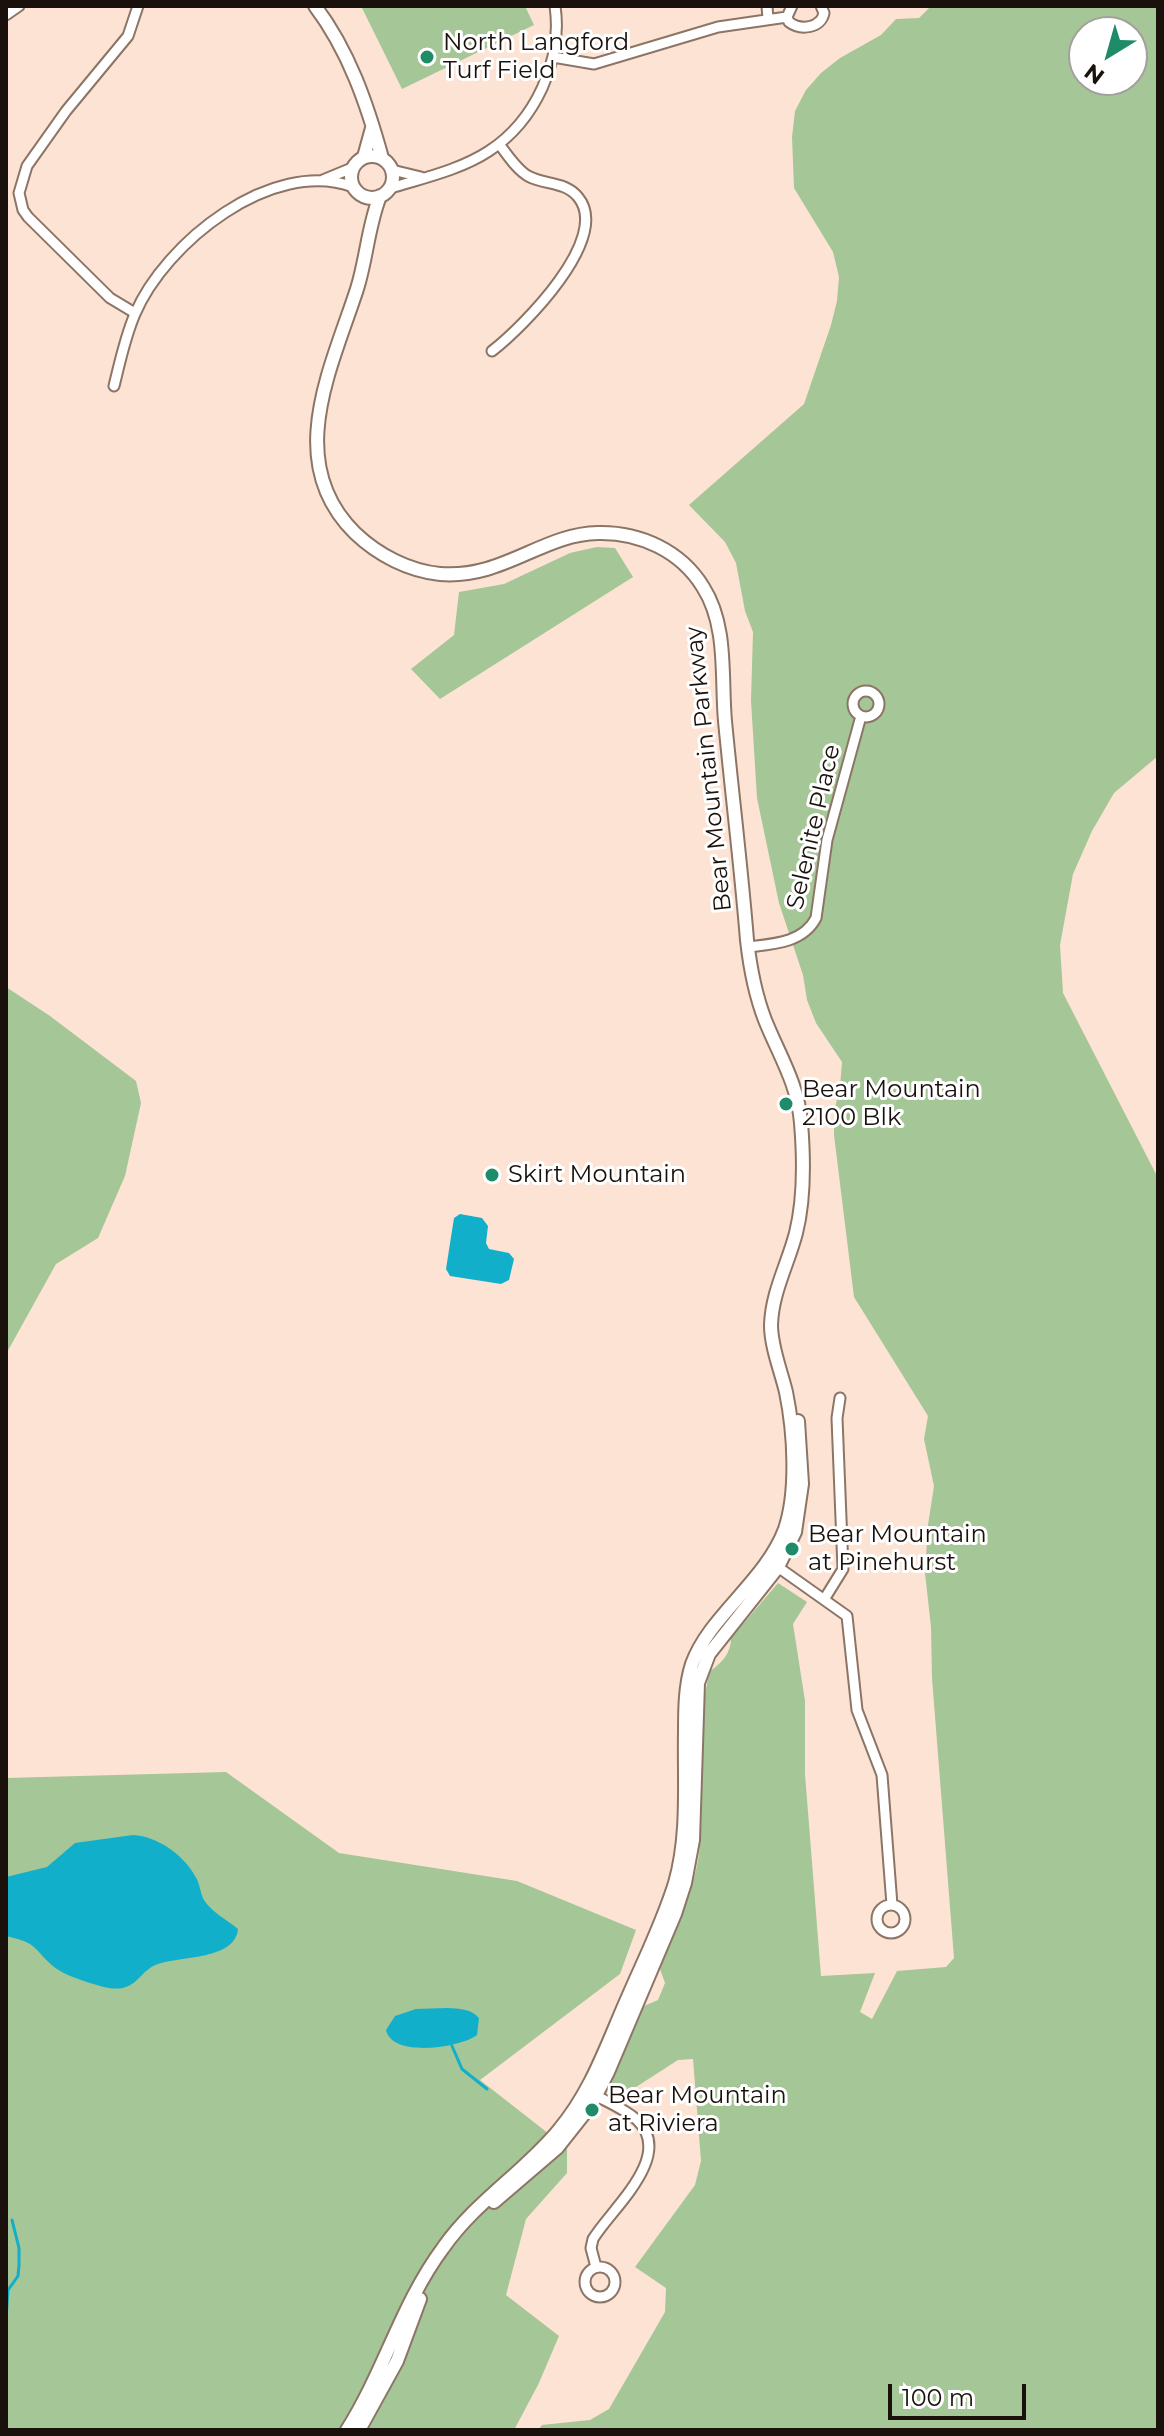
<!DOCTYPE html>
<style>
body{margin:0}
#map{position:relative;width:1164px;height:2436px;overflow:hidden;background:#fde3d3;font-family:Montserrat,sans-serif}
canvas{display:block}
.frame{position:absolute;inset:0;border:8px solid #1a110c;pointer-events:none}
.north{position:absolute;left:1068px;top:16px;width:80px;height:80px;box-sizing:border-box;background:#fff;border:2px solid #a3a09e;border-radius:50%;rotate:217deg;font-size:22px;font-weight:700;line-height:32px;text-align:center;color:#1a110c}
.north::after{content:'';display:block;margin:auto;width:28px;height:36px;background:#1e8b69;clip-path:polygon(50% 0,100% 100%,50% 72%,0 100%)}
.scale{position:absolute;left:888px;top:2384px;width:138px;height:36px;box-sizing:border-box;border:4px solid #1a110c;border-top:0;padding-left:10px;font-size:24px;line-height:28px;white-space:nowrap;color:#1a110c;-webkit-text-stroke:6px #fff;paint-order:stroke}
</style>
<div id="map">
<canvas width="1164" height="2436"></canvas>
<div class="frame"></div>
<div class="north">N</div>
<div class="scale">100 m</div>
</div>
<script>
const g = document.querySelector('canvas').getContext('2d');
g.lineJoin = 'round';
function fillPath(path, color) { g.fillStyle = color; g.fill(path, 'evenodd'); }
function strokePath(path, color, width, dash) { g.strokeStyle = color; g.lineWidth = width; g.lineCap = dash ? 'butt' : 'round'; g.setLineDash(dash || []); g.stroke(path); }
function write(font, color, halo, rows, align = 'center') {
  g.font = font + ' Montserrat,sans-serif'; g.lineWidth = 6; g.setLineDash([]); g.textBaseline = 'middle'; g.strokeStyle = halo; g.fillStyle = color; for (const [text, x, y, turn = 0] of rows) {
    g.save(); g.translate(x, y); g.rotate((+turn || 0) * Math.PI / 180); g.textAlign = isNaN(turn) ? turn : align; if (halo) g.strokeText(text, 0, 0); g.fillText(text, 0, 0); g.restore();
  }
}
const green = new Path2D(`
 M 361,6 L 525,6 L 534,25 L 402,89 Z
 M 931,6 L 1158,6 L 1158,756 L 1114,793 L 1092,831 L 1073,874 L 1060,945 L 1063,993 L 1158,1178 L 1158,2430 L 538,2430 L 542,2425 L 590,2420 L 609,2409 L 665,2312 L 666,2288 L 635,2267 L 695,2185 L 701,2161 L 693,2059 L 678,2060 L 622,2096 L 609,2089 L 644,2006 L 658,2000 L 665,1983 L 660,1969 C 676,1929 696,1889 700,1845 C 705,1788 695,1726 710,1671 C 722,1663 731,1653 731,1638 L 778,1583 L 807,1602 L 793,1624 L 805,1701 L 805,1774 L 821,1976 L 875,1973 L 860,2012 L 872,2019 L 897,1971 L 946,1967 L 954,1958 L 932,1678 L 931,1627 L 925,1573 L 928,1525 L 934,1486 L 924,1439 L 928,1416 L 854,1297 L 834,1135 L 834,1112 L 840,1087 L 842,1062 L 816,1023 L 807,1000 L 803,975 L 779,903 L 757,798 L 751,701 L 753,632 L 745,611 L 736,563 L 725,542 L 689,505 L 804,404 L 831,325 L 837,301 L 839,277 L 833,252 L 794,188 L 792,137 L 795,111 L 806,90 L 821,73 L 840,58 L 881,35 L 896,19 L 919,18 ZM 1084,32 L 1132,32 L 1132,80 L 1084,80 Z
 M 597,547 L 615,548 L 633,577 L 440,699 L 411,669 L 454,635 L 459,592 L 504,584 L 570,553 Z
 M 6,987 L 50,1016 L 136,1081 L 141,1103 L 125,1176 L 98,1238 L 56,1264 L 6,1354 Z
 M 226,1772 L 339,1853 L 517,1881 L 636,1930 L 620,1974 L 480,2080 L 567,2148 L 567,2173 L 526,2219 L 506,2295 L 559,2336 L 538,2385 L 514,2430 L 6,2430 L 6,1778 Z`);
const water = new Path2D(`
 M 460,1214 L 482,1218 L 488,1226 L 486,1243 L 489,1249 L 509,1253 L 514,1259 L 509,1280 L 501,1284 L 450,1276 L 446,1269 L 454,1218 Z
 M 133,1835 C 157,1836 184,1855 195,1876 C 200,1883 200,1893 204,1900 C 210,1911 229,1921 238,1929 C 235,1960 181,1956 158,1964 C 137,1971 138,1995 104,1987 C 90,1983 69,1977 57,1969 C 47,1963 40,1951 30,1944 C 23,1940 14,1938 6,1936 L 6,1877 L 47,1867 L 75,1843 Z
 M 447,2008 C 459,2009 470,2008 479,2018 L 477,2035 C 460,2048 392,2058 386,2030 L 395,2016 L 416,2009 Z`);
const stream = new Path2D(`
 M 452,2046 L 462,2069 L 487,2089
 M 6,2320 L 8,2290 L 18,2276 L 19,2265 L 19,2248 L 12,2220`);
const street = new Path2D(`
 M 767,6 L 768,19
 M 792,6 L 787,17 L 789,22 C 801,31 821,28 824,13 L 821,6
 M 6,15 L 19,6
 M 553,57 L 594,64 L 718,27 L 787,17
 M 392,170 L 421,177
 M 323,180 L 352,168
 M 391,188 C 423,178 460,170 489,151 C 535,121 563,61 555,6
 M 135,313 L 110,298 L 28,217 L 23,210 L 19,193 L 27,166 L 66,111 L 128,36 L 138,6
 M 492,351 C 523,327 612,238 578,197 C 565,181 544,185 528,176 C 516,169 507,154 499,144
 M 114,386 C 120,362 125,337 135,314 C 165,243 272,157 353,187
 M853 704a13 13 0 1 1 26 0a13 13 0 1 1-26 0Z
 M 748,947 C 773,944 803,943 816,918 L 827,840 L 861,716
 M 775,1565 L 847,1616 L 857,1710 L 882,1775 L 892,1905
 M 825,1598 L 843,1569 L 837,1418 L 840,1398
 M877 1919a14 14 0 1 1 28 0a14 14 0 1 1-28 0Z
 M 593,2094 C 607,2102 625,2109 637,2120 C 675,2156 612,2208 593,2239 L 591,2248 L 596,2267
 M585 2282a15 15 0 1 1 30 0a15 15 0 1 1-30 0Z`);
const secondary = new Path2D(`
 M 315,6 C 349,51 367,104 382,158
 M351 177a21 21 0 1 1 42 0a21 21 0 1 1-42 0Z
 M 364,157 L 372,128
 M 494,2202 L 557,2148 L 591,2105 L 608,2072 L 675,1914 L 685,1883 L 693,1840 L 698,1683 L 709,1654 L 778,1567 L 795,1532 L 802,1484 L 798,1421
 M 347,2430 C 384,2372 402,2303 443,2248 C 475,2202 523,2173 558,2131 C 592,2091 607,2044 628,1997 C 644,1960 663,1922 675,1883 C 689,1835 684,1781 685,1732 C 685,1710 685,1686 692,1664 C 710,1615 765,1582 785,1529 C 798,1491 794,1431 786,1392 C 781,1371 771,1347 771,1325 C 772,1292 788,1264 796,1233 C 805,1197 804,1159 801,1123 C 798,1084 779,1055 765,1020 C 755,994 750,967 747,940 C 741,866 732,794 725,721 C 721,677 728,626 703,587 C 681,551 640,532 598,533 C 542,534 503,579 440,574 C 409,571 378,555 355,533 C 283,462 331,369 357,289 C 367,257 368,226 380,196
 M 359,2430 L 397,2361 L 420,2299`);
const markers = [
 [427,57,8,"#1e8b69"],
 [786,1104,8,"#1e8b69"],
 [492,1175,8,"#1e8b69"],
 [792,1549,8,"#1e8b69"],
 [592,2110,8,"#1e8b69"]
];
const poiNames = [
 ["North Langford",443,43],
 ["Turf Field",443,71],
 ["Bear Mountain",802,1090],
 ["2100 Blk",802,1118],
 ["Skirt Mountain",508,1175],
 ["Bear Mountain",808,1535],
 ["at Pinehurst",808,1563],
 ["Bear Mountain",608,2096],
 ["at Riviera",608,2124]
];
const streetNames = [
 ["Bear Mountain Parkway",709,769,-96],
 ["Selenite Place",814,827,-77]
];
fillPath(green, '#a5c696');
fillPath(water, '#11afca');
strokePath(stream, '#11afca', 3);
strokePath(street, '#8c7566', 13);
strokePath(secondary, '#8c7566', 16);
strokePath(street, '#fff', 9);
strokePath(secondary, '#fff', 12);
for (const [x, y, r, color] of markers) { const dot = new Path2D(); dot.arc(x, y, r, 0, 2 * Math.PI); g.fillStyle = color; g.fill(dot); strokePath(dot, '#fff', 3); }
write('24px', '#1a110c', '#fff', poiNames, 'left');
write('24px', '#1a110c', '#fff', streetNames);
</script>
